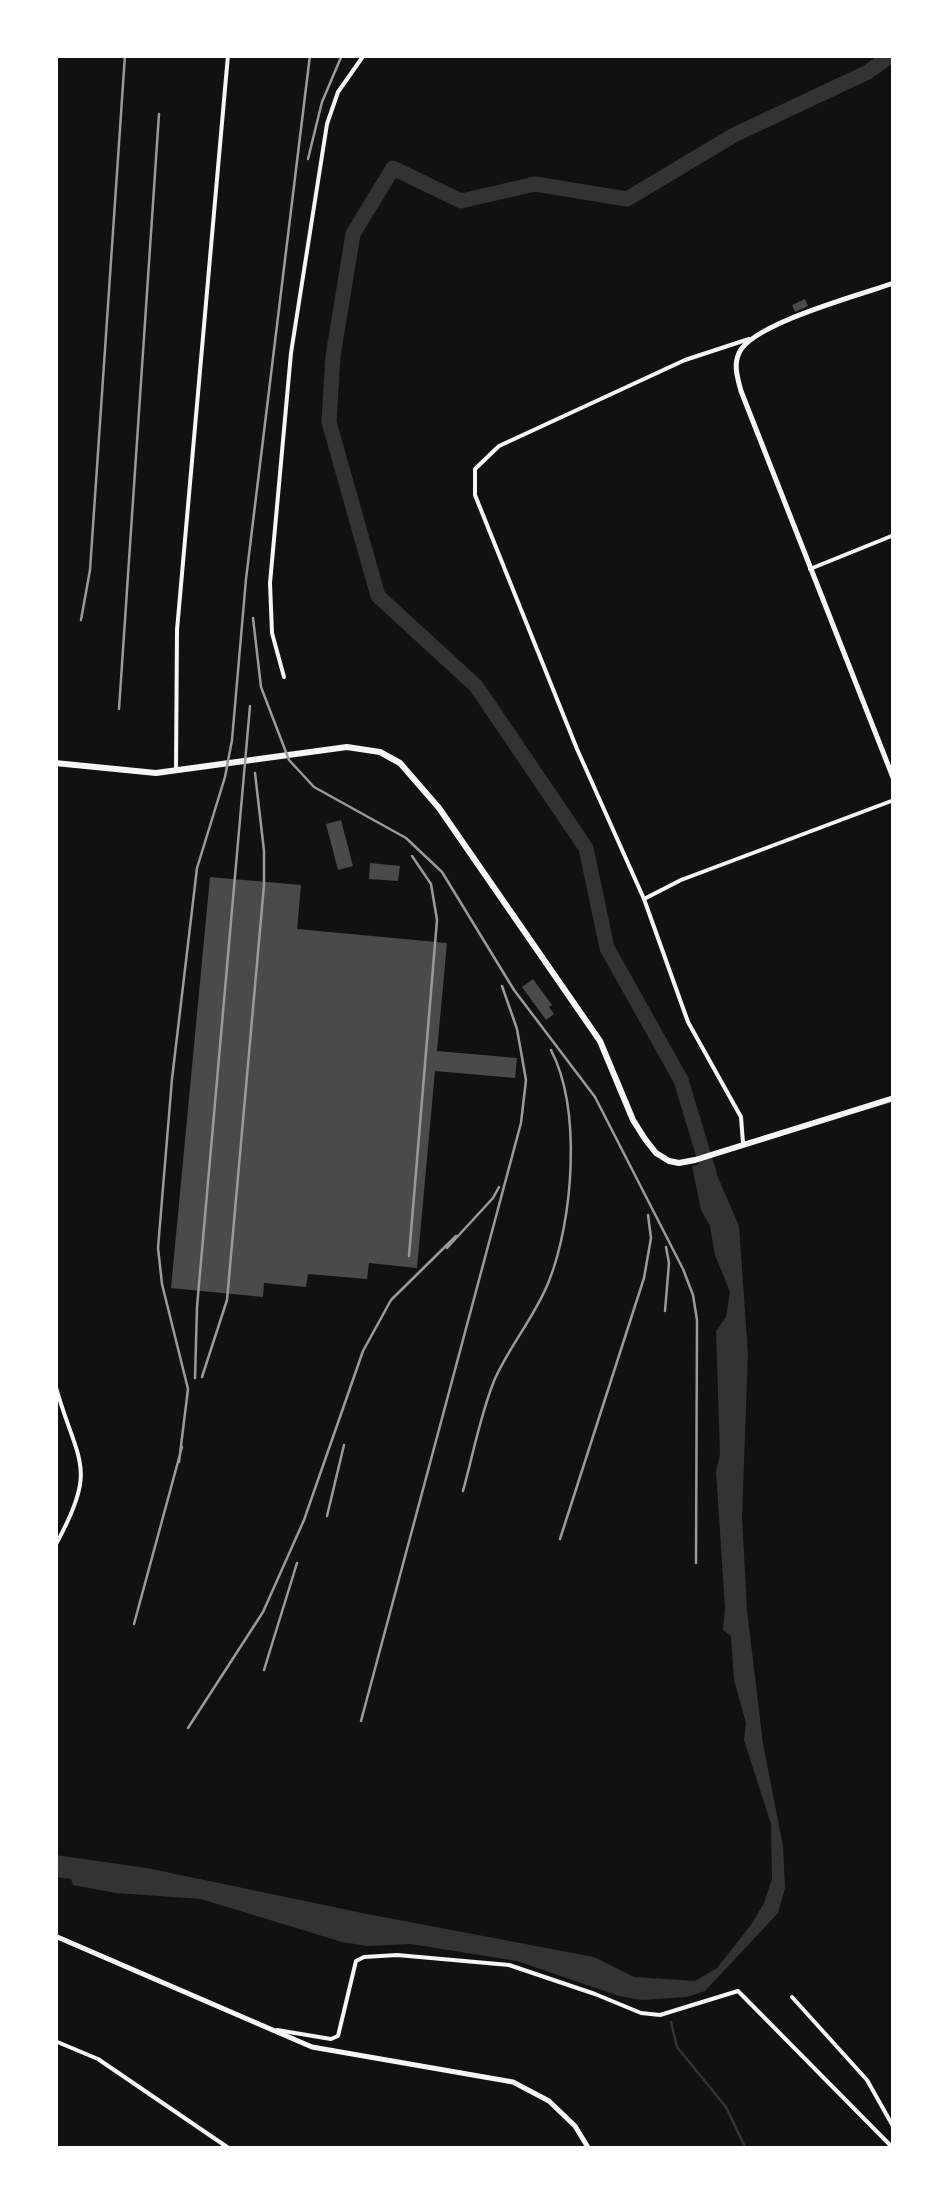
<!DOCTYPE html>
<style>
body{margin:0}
#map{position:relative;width:949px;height:2204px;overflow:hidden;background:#111;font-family:Inter,sans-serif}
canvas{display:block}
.frame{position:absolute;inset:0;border:58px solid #fff;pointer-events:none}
</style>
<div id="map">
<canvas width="949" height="2204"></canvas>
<div class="frame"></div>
</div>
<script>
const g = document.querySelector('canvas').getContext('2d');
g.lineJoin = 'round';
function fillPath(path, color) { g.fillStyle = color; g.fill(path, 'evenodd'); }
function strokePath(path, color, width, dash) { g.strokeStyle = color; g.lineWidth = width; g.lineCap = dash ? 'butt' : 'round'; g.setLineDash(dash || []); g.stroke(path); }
const water = new Path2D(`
 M 711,1161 L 739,1226 L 748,1354 L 742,1517 L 747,1610 L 763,1744 L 783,1846 L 785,1888 L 778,1913 L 705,1991 L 687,1997 L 642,2000 L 619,1996 L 517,1961 L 411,1944 L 368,1946 L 342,1942 L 201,1899 L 116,1893 L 73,1885 L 71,1879 L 55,1877 L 55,1855 L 147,1868 L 367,1914 L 594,1957 L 634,1977 L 695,1981 L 717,1968 L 751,1925 L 764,1903 L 772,1879 L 771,1824 L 744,1740 L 746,1723 L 734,1680 L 731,1636 L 723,1630 L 725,1608 L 716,1471 L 720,1455 L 716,1331 L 726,1317 L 730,1292 L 715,1255 L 710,1226 L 701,1210 L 692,1166 Z`);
const stream = new Path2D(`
 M 671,2022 L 677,2047 L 726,2107 L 746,2149`);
const river = new Path2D(`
 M 709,1173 L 681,1080 L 607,948 L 586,848 L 476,686 L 378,596 L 329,422 L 333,356 L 353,234 L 393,168 L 461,201 L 535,184 L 627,199 L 734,135 L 868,72 L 891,55`);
const building = new Path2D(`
 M 805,299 L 808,306 L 795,312 L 792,305 Z
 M 341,820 L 353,866 L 338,870 L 326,824 Z
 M 370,863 L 400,866 L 398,881 L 369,879 Z
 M 210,877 L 301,885 L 297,929 L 447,943 L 437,1051 L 517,1058 L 515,1078 L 435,1071 L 417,1268 L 369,1263 L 367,1279 L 308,1274 L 306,1287 L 264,1283 L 263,1297 L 171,1288 Z
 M 533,979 L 552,1005 L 549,1007 L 554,1014 L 546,1020 L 522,987 Z`);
const minor = new Path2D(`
 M 810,569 L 894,535
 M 284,677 L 272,633 L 270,583 L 291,353 L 327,124 L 338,92 L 364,55
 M 176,768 L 177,630 L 228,55
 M 644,899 L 681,880 L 894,800
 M 743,1143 L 741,1117 L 688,1022 L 644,899 L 577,749 L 475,495 L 475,469 L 499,446 L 685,360 L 749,339
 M 55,1384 C 77,1464 100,1465 55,1546
 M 792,1997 L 867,2080 L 894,2128
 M 277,2030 L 331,2039 L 338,2036 L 356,1961 L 364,1957 L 397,1955 L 509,1965 L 595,1994 L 641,2013 L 660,2015 L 738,1991 L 894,2149
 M 55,2041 L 98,2059 L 230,2149`);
const tertiary = new Path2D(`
 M 894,283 C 862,294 751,324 739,353 C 733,366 738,379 741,391 L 894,780
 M 55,1936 L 312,2047 L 513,2082 L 549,2101 L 575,2126 L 589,2149`);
const secondary = new Path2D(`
 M 55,763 L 156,773 L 347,747 L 380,752 L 400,763 L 439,808 L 600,1041 L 633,1120 L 645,1139 L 656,1153 L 669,1161 L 679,1163 L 695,1160 L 894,1098`);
const rail = new Path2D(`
 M 308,159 L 322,102 L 342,55
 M 253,618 L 261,687 L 289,760 L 314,787 L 406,838 L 442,872 L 514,990 L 595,1097 L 683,1269 L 693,1295 L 697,1320 L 696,1563
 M 81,620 L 90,570 L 125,55
 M 119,709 L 159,114
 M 447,1248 L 493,1198 L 499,1187
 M 409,1256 L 437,920 L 431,884 L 412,856
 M 665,1311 L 669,1263 L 666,1247
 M 202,1377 L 227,1300 L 264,885 L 264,851 L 255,773
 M 195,1378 L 197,1307 L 250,706
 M 179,1462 L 188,1389 L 162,1284 L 158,1248 L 172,1079 L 197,868 L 225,777 L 232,740 L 246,579 L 310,55
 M 463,1491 C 473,1455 480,1416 494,1381 C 509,1346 535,1317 549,1281 C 573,1220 582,1110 551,1050
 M 327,1516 L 344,1445
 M 560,1539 L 644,1278 L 651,1238 L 648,1215
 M 134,1624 L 182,1447
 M 264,1670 L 297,1563
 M 361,1721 L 521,1123 L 526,1080 L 517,1029 L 502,986
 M 188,1728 L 263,1612 L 304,1520 L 363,1351 L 391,1300 L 456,1236`);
fillPath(water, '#333');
strokePath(stream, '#333', 2.5);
strokePath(river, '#333', 15);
fillPath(building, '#4a4a4a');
strokePath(minor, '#f5f5f5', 4);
strokePath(tertiary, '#f5f5f5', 5);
strokePath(secondary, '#f5f5f5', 6);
strokePath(rail, '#9a9a9a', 2.5);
</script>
